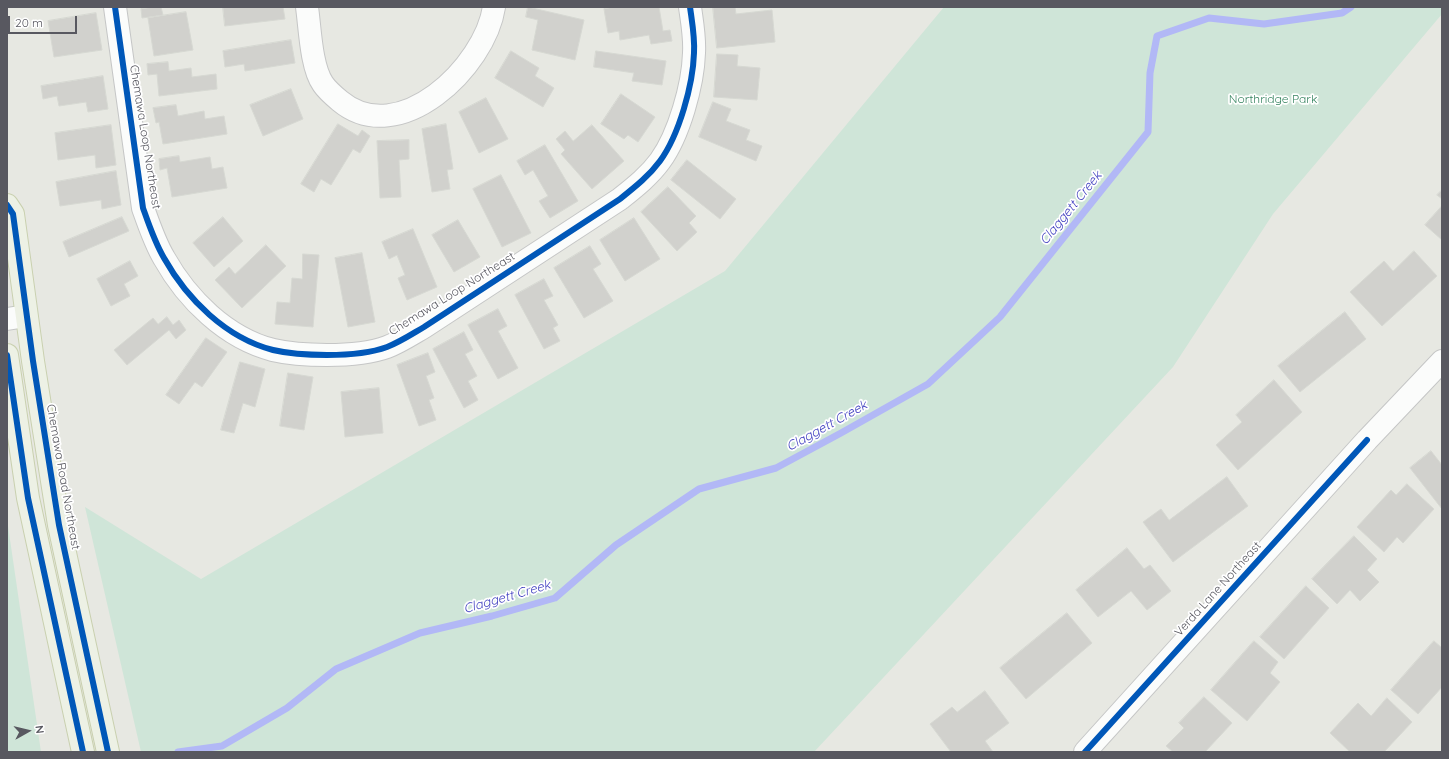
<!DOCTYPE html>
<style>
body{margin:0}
#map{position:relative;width:1449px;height:759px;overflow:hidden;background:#e7e8e2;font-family:Quicksand,sans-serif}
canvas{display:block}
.frame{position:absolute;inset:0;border:8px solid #585860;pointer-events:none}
.north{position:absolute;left:8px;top:711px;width:40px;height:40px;-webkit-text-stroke:3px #fff;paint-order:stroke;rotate:82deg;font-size:11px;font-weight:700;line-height:16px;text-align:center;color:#585860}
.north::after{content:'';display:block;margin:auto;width:14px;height:18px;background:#585860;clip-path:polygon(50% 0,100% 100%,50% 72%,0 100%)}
.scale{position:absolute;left:8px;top:16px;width:69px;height:18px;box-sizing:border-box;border:2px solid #585860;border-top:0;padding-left:5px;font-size:12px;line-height:14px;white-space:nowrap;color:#585860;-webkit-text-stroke:3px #fff;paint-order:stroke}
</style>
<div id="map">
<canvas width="1449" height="759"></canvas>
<div class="frame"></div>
<div class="north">N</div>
<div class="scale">20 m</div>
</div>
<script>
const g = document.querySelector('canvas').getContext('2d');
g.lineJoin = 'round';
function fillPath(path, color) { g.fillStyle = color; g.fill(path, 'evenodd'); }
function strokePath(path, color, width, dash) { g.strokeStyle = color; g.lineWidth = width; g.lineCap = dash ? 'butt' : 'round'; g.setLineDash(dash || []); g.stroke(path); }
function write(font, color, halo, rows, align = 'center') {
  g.font = font + ' Quicksand,sans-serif'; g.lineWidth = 3.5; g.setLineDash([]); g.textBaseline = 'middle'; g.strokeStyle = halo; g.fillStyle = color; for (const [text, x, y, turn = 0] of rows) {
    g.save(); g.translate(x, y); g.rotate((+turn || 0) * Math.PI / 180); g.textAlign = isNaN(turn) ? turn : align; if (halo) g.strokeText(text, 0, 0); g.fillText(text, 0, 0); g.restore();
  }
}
const green = new Path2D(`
 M 944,7 L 1442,7 L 1442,14 L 1273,214 L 1173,367 L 814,752 L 141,752 L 85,507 L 201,579 L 725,271 Z
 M 7,519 L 41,752 L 7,752 Z`);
const stream = new Path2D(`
 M 178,752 L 222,746 L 287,708 L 336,669 L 420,633 L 492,616 L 555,598 L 616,545 L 699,489 L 776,468 L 841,433 L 928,384 L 1000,317 L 1148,132 L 1150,73 L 1157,36 L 1209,18 L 1264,24 L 1342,13 L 1351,7`);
const building = new Path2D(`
 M 155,7 L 161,7 L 163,15 L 142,18 L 141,9 Z
 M 223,7 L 283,7 L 285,19 L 225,26 Z
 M 528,7 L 584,20 L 575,60 L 532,50 L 538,20 L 526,17 Z
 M 615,7 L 659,7 L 663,31 L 670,30 L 672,41 L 651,44 L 649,35 L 620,40 L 619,31 L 608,33 L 604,9 Z
 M 713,7 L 735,7 L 736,14 L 772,10 L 775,42 L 717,48 Z
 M 186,12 L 193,50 L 154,56 L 148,18 Z
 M 96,13 L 102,50 L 54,57 L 48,21 Z
 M 291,40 L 295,63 L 245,71 L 244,64 L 225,67 L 223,51 Z
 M 511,51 L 539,68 L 535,76 L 554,88 L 543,107 L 495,78 Z
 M 596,51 L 666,61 L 662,85 L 632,81 L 634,73 L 594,67 Z
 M 717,54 L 738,55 L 737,66 L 760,68 L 757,100 L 714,97 Z
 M 168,62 L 169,71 L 191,68 L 192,77 L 216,74 L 217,89 L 159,96 L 157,74 L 148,75 L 147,64 Z
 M 103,76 L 108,109 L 88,112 L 86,102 L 59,106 L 57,96 L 43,99 L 41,86 Z
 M 291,89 L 303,119 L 263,136 L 250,105 Z
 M 621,94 L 655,117 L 638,142 L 628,135 L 624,139 L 601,124 Z
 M 486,98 L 508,139 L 479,153 L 459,112 Z
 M 713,102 L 731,109 L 726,121 L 750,130 L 746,140 L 762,146 L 756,161 L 699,137 Z
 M 176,105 L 178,116 L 204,111 L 205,119 L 224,116 L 227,134 L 163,144 L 159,122 L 156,123 L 153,108 Z
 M 338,124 L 358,136 L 362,130 L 370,136 L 360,153 L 353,149 L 331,185 L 321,179 L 314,192 L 301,184 Z
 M 446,124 L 453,169 L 447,170 L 450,189 L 432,192 L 422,129 Z
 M 111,125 L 116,165 L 96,168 L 95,155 L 58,160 L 55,133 Z
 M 592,125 L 624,161 L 592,189 L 561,154 L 565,150 L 556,139 L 565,131 L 573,141 Z
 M 409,140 L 409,159 L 399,160 L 401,197 L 380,198 L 377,141 Z
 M 545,145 L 578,201 L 550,218 L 539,201 L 548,196 L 533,170 L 525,175 L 517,161 Z
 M 179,156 L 180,162 L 210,157 L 212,169 L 223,167 L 227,188 L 172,197 L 167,168 L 160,170 L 159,159 Z
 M 687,160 L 736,199 L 720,219 L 671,180 Z
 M 116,171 L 121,205 L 102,209 L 101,200 L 60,206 L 56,182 Z
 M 501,175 L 531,233 L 502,247 L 473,189 Z
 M 668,187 L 696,216 L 689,223 L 697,232 L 677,251 L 641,212 Z
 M 1442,190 L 1442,199 L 1437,195 Z
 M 1442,206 L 1442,240 L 1425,225 Z
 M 122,217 L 129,231 L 69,257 L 63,242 Z
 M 223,217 L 243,241 L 214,267 L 193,243 Z
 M 634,218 L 660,259 L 625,281 L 600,240 Z
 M 458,220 L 480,257 L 454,272 L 432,235 Z
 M 413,229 L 437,287 L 407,300 L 398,278 L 405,275 L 397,255 L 389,259 L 382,242 Z
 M 266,245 L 286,266 L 242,308 L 215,280 L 229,267 L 235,274 Z
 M 590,246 L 601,264 L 593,269 L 613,301 L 584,318 L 554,268 Z
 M 1414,251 L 1437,276 L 1382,326 L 1350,292 L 1384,261 L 1393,271 Z
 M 362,253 L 375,322 L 348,327 L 335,258 Z
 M 303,254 L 319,255 L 313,327 L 275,324 L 277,302 L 290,303 L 292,278 L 302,279 Z
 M 130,261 L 138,276 L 124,284 L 130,296 L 111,306 L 97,279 Z
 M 544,279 L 553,296 L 544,300 L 558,325 L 553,328 L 560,341 L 544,349 L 515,295 Z
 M 498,309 L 507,326 L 498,331 L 518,368 L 498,379 L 468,325 Z
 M 1345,312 L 1366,339 L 1300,392 L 1278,366 Z
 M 167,317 L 173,325 L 179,320 L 186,330 L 176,339 L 169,330 L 127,365 L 114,350 L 153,318 L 158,324 Z
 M 464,332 L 473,350 L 465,354 L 477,376 L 468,381 L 478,400 L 464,408 L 433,349 Z
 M 206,338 L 227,352 L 202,387 L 195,382 L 179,404 L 166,395 Z
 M 428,353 L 435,372 L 426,376 L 434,398 L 429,400 L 436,420 L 419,426 L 397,365 Z
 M 240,362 L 265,369 L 255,407 L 243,403 L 234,433 L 221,430 Z
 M 288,373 L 313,377 L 304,430 L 280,426 Z
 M 1274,380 L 1302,412 L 1238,470 L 1216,445 L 1242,422 L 1236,415 Z
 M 379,388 L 383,433 L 345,437 L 341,392 Z
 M 1431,451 L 1442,465 L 1442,509 L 1410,468 Z
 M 1227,477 L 1248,506 L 1173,562 L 1143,522 L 1161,509 L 1169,520 Z
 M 1407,484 L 1434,509 L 1403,543 L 1397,537 L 1384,552 L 1357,527 L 1391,490 L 1396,495 Z
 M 1354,536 L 1377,559 L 1367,570 L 1379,582 L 1360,601 L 1350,590 L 1337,604 L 1312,579 Z
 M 1127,548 L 1144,569 L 1150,565 L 1171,591 L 1147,610 L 1131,591 L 1098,617 L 1076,590 Z
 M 1306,586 L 1329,608 L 1284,659 L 1260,637 Z
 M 1067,613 L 1092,643 L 1026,699 L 1000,668 Z
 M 1254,641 L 1278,662 L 1270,673 L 1280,682 L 1247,721 L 1211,690 Z
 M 1434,641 L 1442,648 L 1442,687 L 1418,714 L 1391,690 Z
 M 985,691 L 1009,723 L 985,741 L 993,752 L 951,752 L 930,724 L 952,707 L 957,712 Z
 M 1204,697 L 1232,723 L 1205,752 L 1173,752 L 1166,746 L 1184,728 L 1179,723 Z
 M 1387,698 L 1412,722 L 1384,752 L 1377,752 L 1375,751 L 1374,752 L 1350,752 L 1330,733 L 1358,703 L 1371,716 Z`);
const minor = new Path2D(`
 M 115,7 L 143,208 C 149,225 155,243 164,258 C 187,299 226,338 273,350 C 290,354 309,355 327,355 C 346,355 368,354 387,347 C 400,342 412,334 424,327 L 620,199 C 635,187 649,176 660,161 C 679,135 693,85 694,53 C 695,37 692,22 690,7
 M 307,7 C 310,28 311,67 323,84 C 327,90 334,96 340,101 C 399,150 485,67 494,7
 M 7,319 L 26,316
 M 1085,752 L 1367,440 L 1442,361`);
const major = new Path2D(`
 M 7,205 L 13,214 L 33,361 L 59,525 L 108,752
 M 7,355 L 28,498 L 83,752`);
const cycleway = new Path2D(`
 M 115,7 L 143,208 C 149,225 155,243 164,258 C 187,299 226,338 273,350 C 290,354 309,355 327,355 C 346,355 368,354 387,347 C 400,342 412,334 424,327 L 620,199 C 635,187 649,176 660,161 C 679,135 693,85 694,53 C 695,37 692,22 690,7
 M 7,205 L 13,214 L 33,361 L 59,525 L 108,752
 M 7,355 L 28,498 L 83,752
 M 1085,752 L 1367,440`);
const parkNames = [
 ["Northridge Park",1273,99]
];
const streetNames = [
 ["Chemawa Loop Northeast",145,137,81],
 ["Chemawa Loop Northeast",452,294,-32],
 ["Chemawa Road Northeast",63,477,80],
 ["Verda Lane Northeast",1218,589,-48]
];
const waterNames = [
 ["Claggett Creek",1071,208,-51],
 ["Claggett Creek",827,426,-29],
 ["Claggett Creek",507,597,-16]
];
fillPath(green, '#cfe5d8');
strokePath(stream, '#b2b8f6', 7);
fillPath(building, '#d1d1cd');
strokePath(building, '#d6d8d2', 1);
strokePath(minor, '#c5c6c6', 24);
strokePath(major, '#c9d0af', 24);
strokePath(minor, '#fbfcfb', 22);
strokePath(major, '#edf1e5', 22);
strokePath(cycleway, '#0057b8', 6);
write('12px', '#35835f', '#fff', parkNames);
write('12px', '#585860', '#fff', streetNames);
write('italic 13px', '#4140c0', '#fff', waterNames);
</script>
